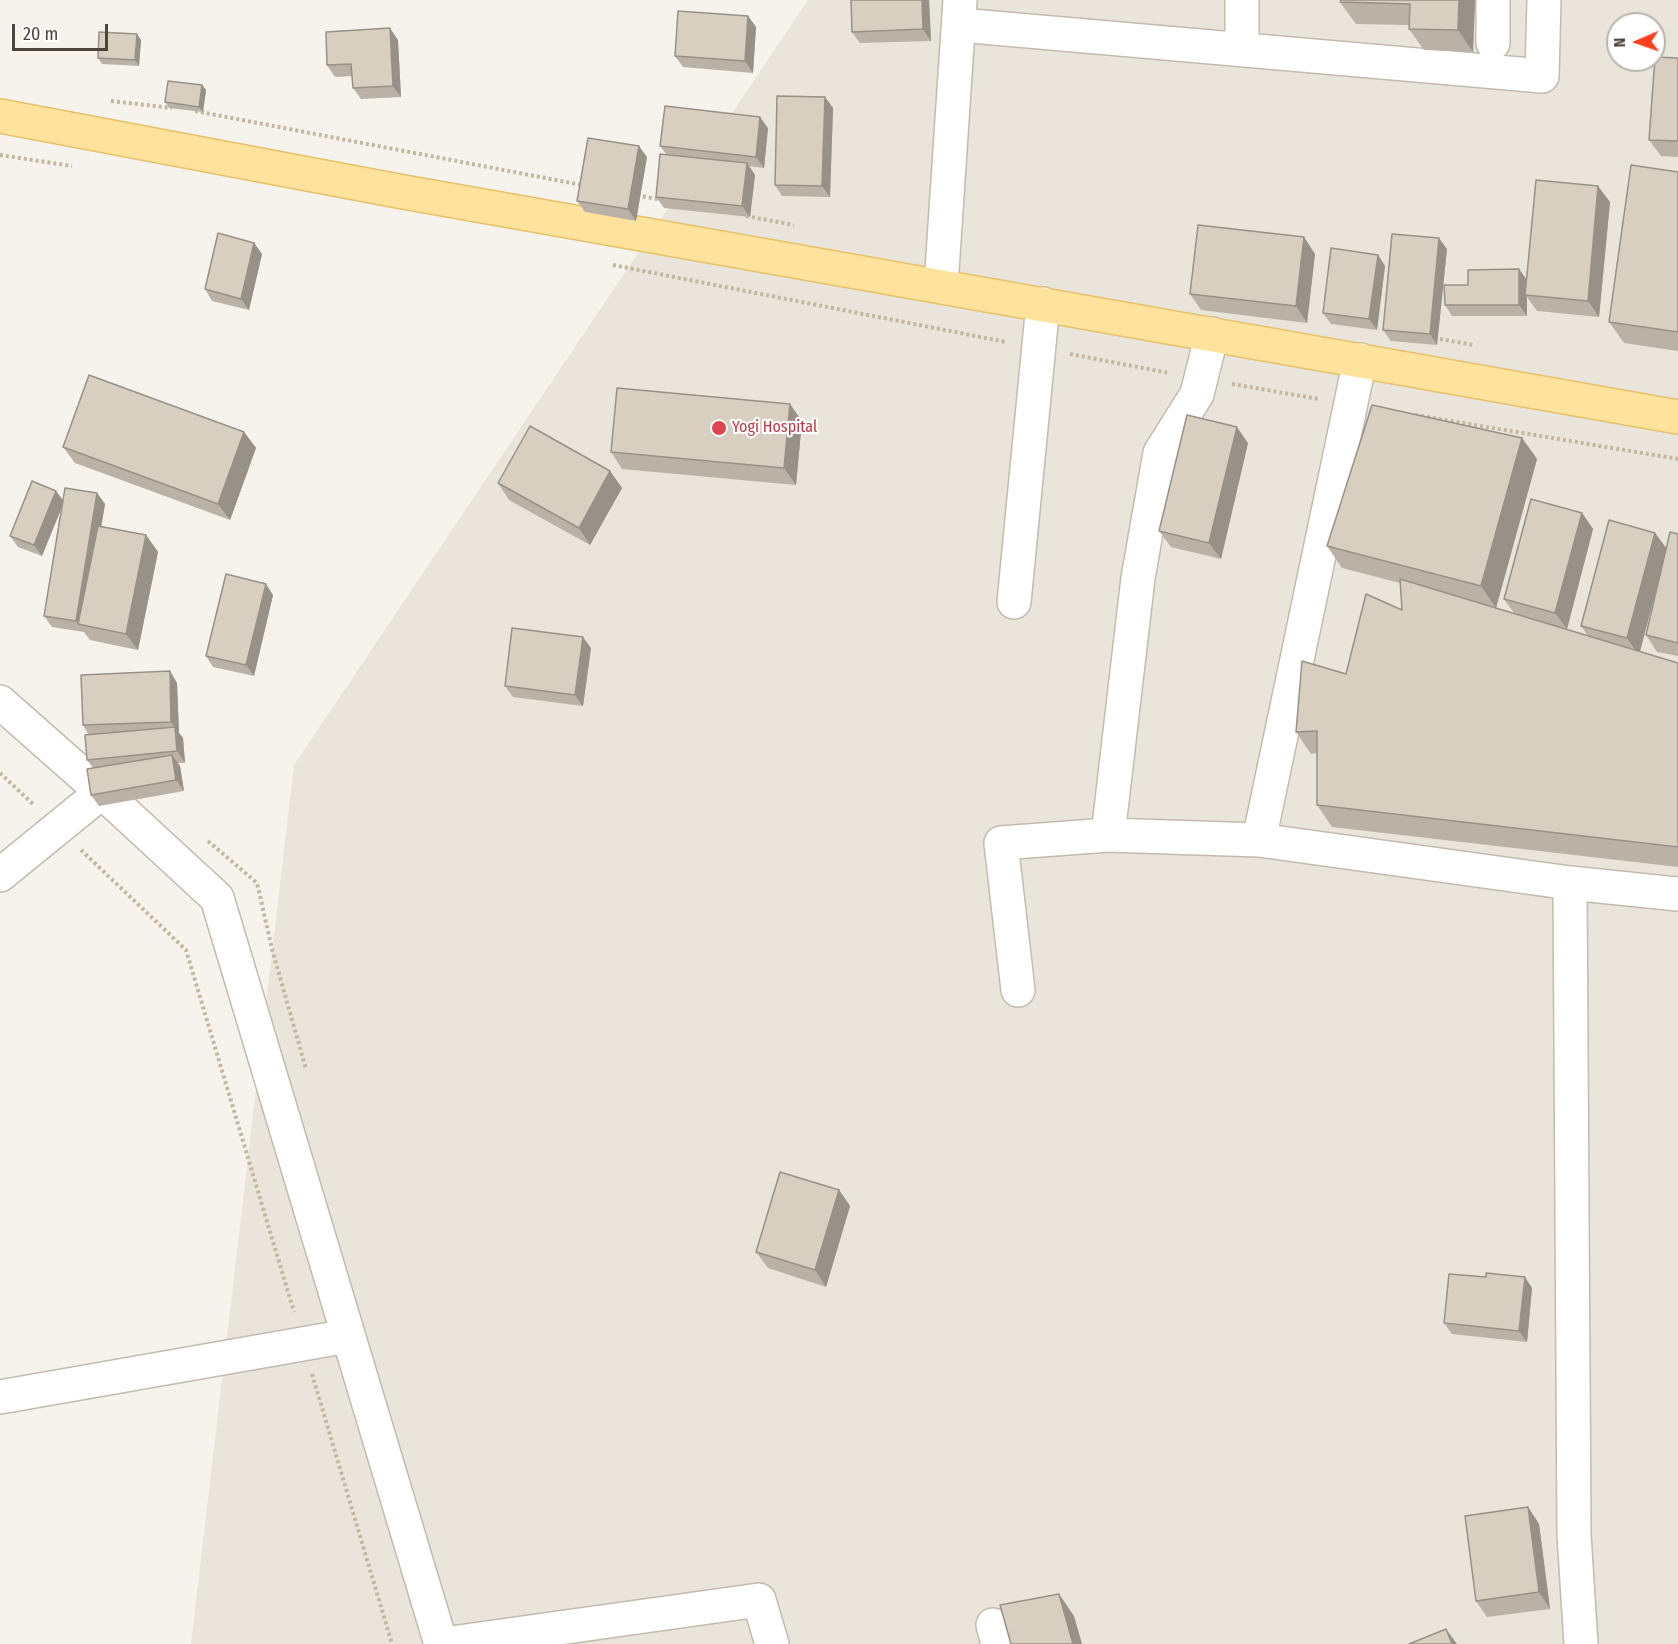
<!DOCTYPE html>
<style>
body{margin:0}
#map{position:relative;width:1678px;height:1644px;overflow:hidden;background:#f6f3ec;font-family:"Fira Sans Condensed",sans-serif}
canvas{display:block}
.north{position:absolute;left:1606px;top:12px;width:60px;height:60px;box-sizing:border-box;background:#fff;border:2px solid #b7b4b0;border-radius:50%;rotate:268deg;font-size:16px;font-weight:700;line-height:24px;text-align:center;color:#4b4439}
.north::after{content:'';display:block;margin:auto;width:21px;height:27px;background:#fc3f1d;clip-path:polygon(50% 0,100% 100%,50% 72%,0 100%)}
.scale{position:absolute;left:12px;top:24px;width:96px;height:27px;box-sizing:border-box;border:3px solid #4b4439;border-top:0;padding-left:8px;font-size:18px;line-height:21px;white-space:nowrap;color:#4b4439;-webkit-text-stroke:4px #fff;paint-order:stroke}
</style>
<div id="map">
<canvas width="1678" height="1644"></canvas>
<div class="north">N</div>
<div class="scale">20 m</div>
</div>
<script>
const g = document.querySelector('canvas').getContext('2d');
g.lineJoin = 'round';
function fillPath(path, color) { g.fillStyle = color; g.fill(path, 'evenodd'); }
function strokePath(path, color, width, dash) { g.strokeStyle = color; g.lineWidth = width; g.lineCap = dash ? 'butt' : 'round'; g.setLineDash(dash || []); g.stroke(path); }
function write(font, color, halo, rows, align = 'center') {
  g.font = font + ' "Fira Sans Condensed",sans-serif'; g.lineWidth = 4.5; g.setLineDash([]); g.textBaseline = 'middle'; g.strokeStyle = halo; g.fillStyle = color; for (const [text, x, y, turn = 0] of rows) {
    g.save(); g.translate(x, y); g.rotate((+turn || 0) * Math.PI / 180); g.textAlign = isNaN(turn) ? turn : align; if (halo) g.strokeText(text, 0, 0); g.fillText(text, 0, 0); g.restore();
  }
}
const residential = new Path2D(`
 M 808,0 L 1678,0 L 1678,1644 L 191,1644 L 294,765 ZM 1618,24 L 1654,24 L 1654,60 L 1618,60 Z`);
const path = new Path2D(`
 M 111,101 L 172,108
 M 195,111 L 582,185
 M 0,155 L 72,166
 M 637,195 L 662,200
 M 746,216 L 794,225
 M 613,265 L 1006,342
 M 1434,338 L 1474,345
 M 1070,354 L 1169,373
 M 1232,384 L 1319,399
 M 1415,415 L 1678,459
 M 0,773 L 34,805
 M 208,841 L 257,883 L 272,949 L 306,1069
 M 81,850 L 186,950 L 294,1312
 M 312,1374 L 392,1644`);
const minor = new Path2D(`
 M 1493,0 L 1493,43
 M 960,25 L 1542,76 L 1544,0
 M 1242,49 L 1242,0
 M 941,286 L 960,0
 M 1360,360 L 1259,840 L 1570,883 L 1678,894
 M 1014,602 L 1043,304
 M 0,702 L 102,792 L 217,898 L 441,1644
 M 1108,835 L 1138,578 L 1160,453 L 1197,394 L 1212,334
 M 0,875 L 102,792
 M 1570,883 L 1574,1535 L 1581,1644
 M 1018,990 L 1001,843 L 1108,835 L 1259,840
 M 0,1397 L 348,1336
 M 993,1625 L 998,1644
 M 444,1644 L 759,1600 L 772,1644`);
const major = new Path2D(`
 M 0,116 L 398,191 L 1678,417`);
const wall = new Path2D(`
 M 929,0 L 931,41 L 860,43 L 852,32 Z
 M 1341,0 L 1475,0 L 1473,52 L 1424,50 L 1409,29 L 1409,25 L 1356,24 L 1340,2 Z
 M 748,16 L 756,27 L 753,73 L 683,67 L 675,56 Z
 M 141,40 L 139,66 L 102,64 L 98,58 Z
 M 398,40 L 401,97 L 361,99 L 353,88 L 352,76 L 335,77 L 327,65 Z
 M 1678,58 L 1678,157 L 1661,156 L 1649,140 Z
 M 202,85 L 206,90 L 203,112 L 169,108 L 165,102 Z
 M 825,97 L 833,108 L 830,197 L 782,196 L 775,185 Z
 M 768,128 L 764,168 L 749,166 L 755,175 L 750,217 L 664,208 L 656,197 L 666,154 L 660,146 Z
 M 647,157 L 636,221 L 585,212 L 577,201 Z
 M 1678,172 L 1678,351 L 1624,343 L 1609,322 Z
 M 1610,202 L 1599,317 L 1537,311 L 1527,297 L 1527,316 L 1452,316 L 1445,305 L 1468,285 L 1527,280 Z
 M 254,243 L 262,254 L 249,310 L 212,301 L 205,289 Z
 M 1447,249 L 1437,345 L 1391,341 L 1383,330 Z
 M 1315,254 L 1307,323 L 1201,310 L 1190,294 Z
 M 1378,255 L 1385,266 L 1377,330 L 1331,324 L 1323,313 Z
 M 802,421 L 796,485 L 622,469 L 611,452 Z
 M 244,432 L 256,448 L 230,520 L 75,463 L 63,447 Z
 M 1522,438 L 1537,459 L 1496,608 L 1515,614 L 1504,599 L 1582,513 L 1593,529 L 1567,629 L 1588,636 L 1581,626 L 1655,533 L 1666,549 L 1678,534 L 1678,656 L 1657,652 L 1646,635 L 1661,571 L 1640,651 L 1678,663 L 1678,867 L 1332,827 L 1317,805 L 1317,753 L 1311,754 L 1296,732 L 1402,610 L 1400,583 L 1342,568 L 1327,546 Z
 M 1248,443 L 1221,559 L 1171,547 L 1159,531 Z
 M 610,471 L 622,488 L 590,545 L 509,500 L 498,483 Z
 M 56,491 L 63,500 L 97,493 L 105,504 L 101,526 L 146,535 L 158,552 L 138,650 L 90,640 L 84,632 L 52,627 L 44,616 L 61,508 L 42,556 L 18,547 L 10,536 Z
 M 273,595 L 254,676 L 213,667 L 206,656 Z
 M 591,648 L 583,706 L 513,697 L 505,686 Z
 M 177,683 L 179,733 L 183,738 L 185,763 L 178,763 L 180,766 L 184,791 L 99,806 L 91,795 L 93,768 L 87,760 L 89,735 L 83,725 Z
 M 839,1190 L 850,1206 L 826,1287 L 768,1268 L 756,1252 Z
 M 1532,1288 L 1527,1342 L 1452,1334 L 1444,1323 Z
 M 1528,1507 L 1539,1524 L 1550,1609 L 1487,1617 L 1476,1601 Z`);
const shadedWall = new Path2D(`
 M 922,0 L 929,0 L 931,41 L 923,29 Z
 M 1459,0 L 1475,0 L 1473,52 L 1458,30 Z
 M 748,16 L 756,27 L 753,73 L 745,61 Z
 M 390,28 L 398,40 L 401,97 L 393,86 Z
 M 137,34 L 141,40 L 139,66 L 135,60 Z
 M 202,85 L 206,90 L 203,112 L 199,107 Z
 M 825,97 L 833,108 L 830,197 L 822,186 Z
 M 760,117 L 768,128 L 764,168 L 756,157 Z
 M 639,146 L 647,157 L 636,221 L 628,209 Z
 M 747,163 L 755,175 L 750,217 L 742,206 Z
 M 1598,186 L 1610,202 L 1599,317 L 1588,301 Z
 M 1304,237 L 1315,254 L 1307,323 L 1296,306 Z
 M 1439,238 L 1447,249 L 1437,345 L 1430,334 Z
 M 254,243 L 262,254 L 249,310 L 241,299 Z
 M 1378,255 L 1385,266 L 1377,330 L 1369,319 Z
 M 1519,269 L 1527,280 L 1525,295 L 1527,297 L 1527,316 L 1519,305 Z
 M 790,404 L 802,421 L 796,485 L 784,468 Z
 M 1237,427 L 1248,443 L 1221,559 L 1209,543 Z
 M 244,432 L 256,448 L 230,520 L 218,504 Z
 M 1522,438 L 1537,459 L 1496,608 L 1481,586 Z
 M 610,471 L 622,488 L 590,545 L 579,528 Z
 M 56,491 L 64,502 L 42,556 L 34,545 Z
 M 97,493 L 105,504 L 85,625 L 78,624 L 84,632 L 76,621 Z
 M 1582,513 L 1593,529 L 1567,629 L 1555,613 Z
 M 1655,533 L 1667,549 L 1639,655 L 1627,638 Z
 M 146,535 L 158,552 L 138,650 L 126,634 Z
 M 266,584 L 273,595 L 254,676 L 246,665 Z
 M 583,637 L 591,648 L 583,706 L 575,695 Z
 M 170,671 L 177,683 L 179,733 L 183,738 L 185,763 L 177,751 L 175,727 L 171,722 Z
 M 172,755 L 180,766 L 184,791 L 176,780 Z
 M 839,1190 L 850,1206 L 826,1287 L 815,1270 Z
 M 1525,1277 L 1532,1288 L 1527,1342 L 1519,1331 Z
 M 1528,1507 L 1539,1524 L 1550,1609 L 1539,1592 Z
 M 1059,1594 L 1074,1616 L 1082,1644 L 1073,1644 Z
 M 1446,1629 L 1457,1644 L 1452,1644 Z`);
const building = new Path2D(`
 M 851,0 L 922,0 L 923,29 L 852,32 Z
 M 1341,0 L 1459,0 L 1458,30 L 1409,29 L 1410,4 L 1340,2 Z
 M 678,11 L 748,16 L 745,61 L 675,56 Z
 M 390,28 L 393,86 L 353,88 L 351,64 L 327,65 L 326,32 Z
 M 99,32 L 137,34 L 135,60 L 98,58 Z
 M 1655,57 L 1678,58 L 1678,141 L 1649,140 Z
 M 168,81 L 202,85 L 199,107 L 165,102 Z
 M 777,96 L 825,97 L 822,186 L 775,185 Z
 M 665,106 L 760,117 L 756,157 L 660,146 Z
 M 588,138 L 639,146 L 628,209 L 577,201 Z
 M 660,154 L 747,163 L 742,206 L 656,197 Z
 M 1631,165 L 1678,172 L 1678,332 L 1609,322 Z
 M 1536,180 L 1598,186 L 1588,301 L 1525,295 Z
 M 1198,225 L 1304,237 L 1296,306 L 1190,294 Z
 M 218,233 L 254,243 L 241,299 L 205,289 Z
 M 1392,234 L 1439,238 L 1430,334 L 1383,330 Z
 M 1331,248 L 1378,255 L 1369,319 L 1323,313 Z
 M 1519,269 L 1519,305 L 1445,305 L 1444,285 L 1468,285 L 1468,270 Z
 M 89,375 L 244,432 L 218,504 L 63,447 Z
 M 617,388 L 790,404 L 784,468 L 611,452 Z
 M 1372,405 L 1522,438 L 1481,586 L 1327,546 Z
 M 1187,415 L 1237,427 L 1209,543 L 1159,531 Z
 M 530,426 L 610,471 L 579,528 L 498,483 Z
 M 32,481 L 56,491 L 34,545 L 10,536 Z
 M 65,488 L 97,493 L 76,621 L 44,616 Z
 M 1531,499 L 1582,513 L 1555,613 L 1504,599 Z
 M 1609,520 L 1655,533 L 1627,638 L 1581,626 Z
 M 98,526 L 146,535 L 126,634 L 78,624 Z
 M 1670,532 L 1678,534 L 1678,643 L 1646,635 Z
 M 226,574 L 266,584 L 246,665 L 206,656 Z
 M 1400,579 L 1678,663 L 1678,847 L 1317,805 L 1317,731 L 1296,732 L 1302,661 L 1346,674 L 1366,594 L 1402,610 Z
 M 512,628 L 583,637 L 575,695 L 505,686 Z
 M 170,671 L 171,722 L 83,725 L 81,675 Z
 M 175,727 L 177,751 L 87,760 L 85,735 Z
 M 172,755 L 176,780 L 91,795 L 87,769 Z
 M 780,1172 L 839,1190 L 815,1270 L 756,1252 Z
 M 1486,1273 L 1525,1277 L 1519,1331 L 1444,1323 L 1449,1274 L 1486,1277 Z
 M 1528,1507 L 1539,1592 L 1476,1601 L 1465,1516 Z
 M 1059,1594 L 1073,1644 L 1011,1644 L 1000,1605 Z
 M 1446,1629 L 1452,1644 L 1409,1644 Z`);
const markers = [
 [719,428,8,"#e0444e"]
];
const healthNames = [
 ["Yogi Hospital",732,428]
];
fillPath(residential, '#eae5da');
strokePath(minor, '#c2bbae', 36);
strokePath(major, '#e6c16a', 36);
strokePath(path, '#c4b79f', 4, [3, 3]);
strokePath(minor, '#fff', 33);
strokePath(major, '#ffe39c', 33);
fillPath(wall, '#bab2a6');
fillPath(shadedWall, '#979187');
fillPath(building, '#d8cfc1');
strokePath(building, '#979187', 1.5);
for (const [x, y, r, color] of markers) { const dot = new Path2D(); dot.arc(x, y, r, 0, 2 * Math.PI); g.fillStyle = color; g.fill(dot); strokePath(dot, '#fff', 2); }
write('16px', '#be3a42', '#fff', healthNames, 'left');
</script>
